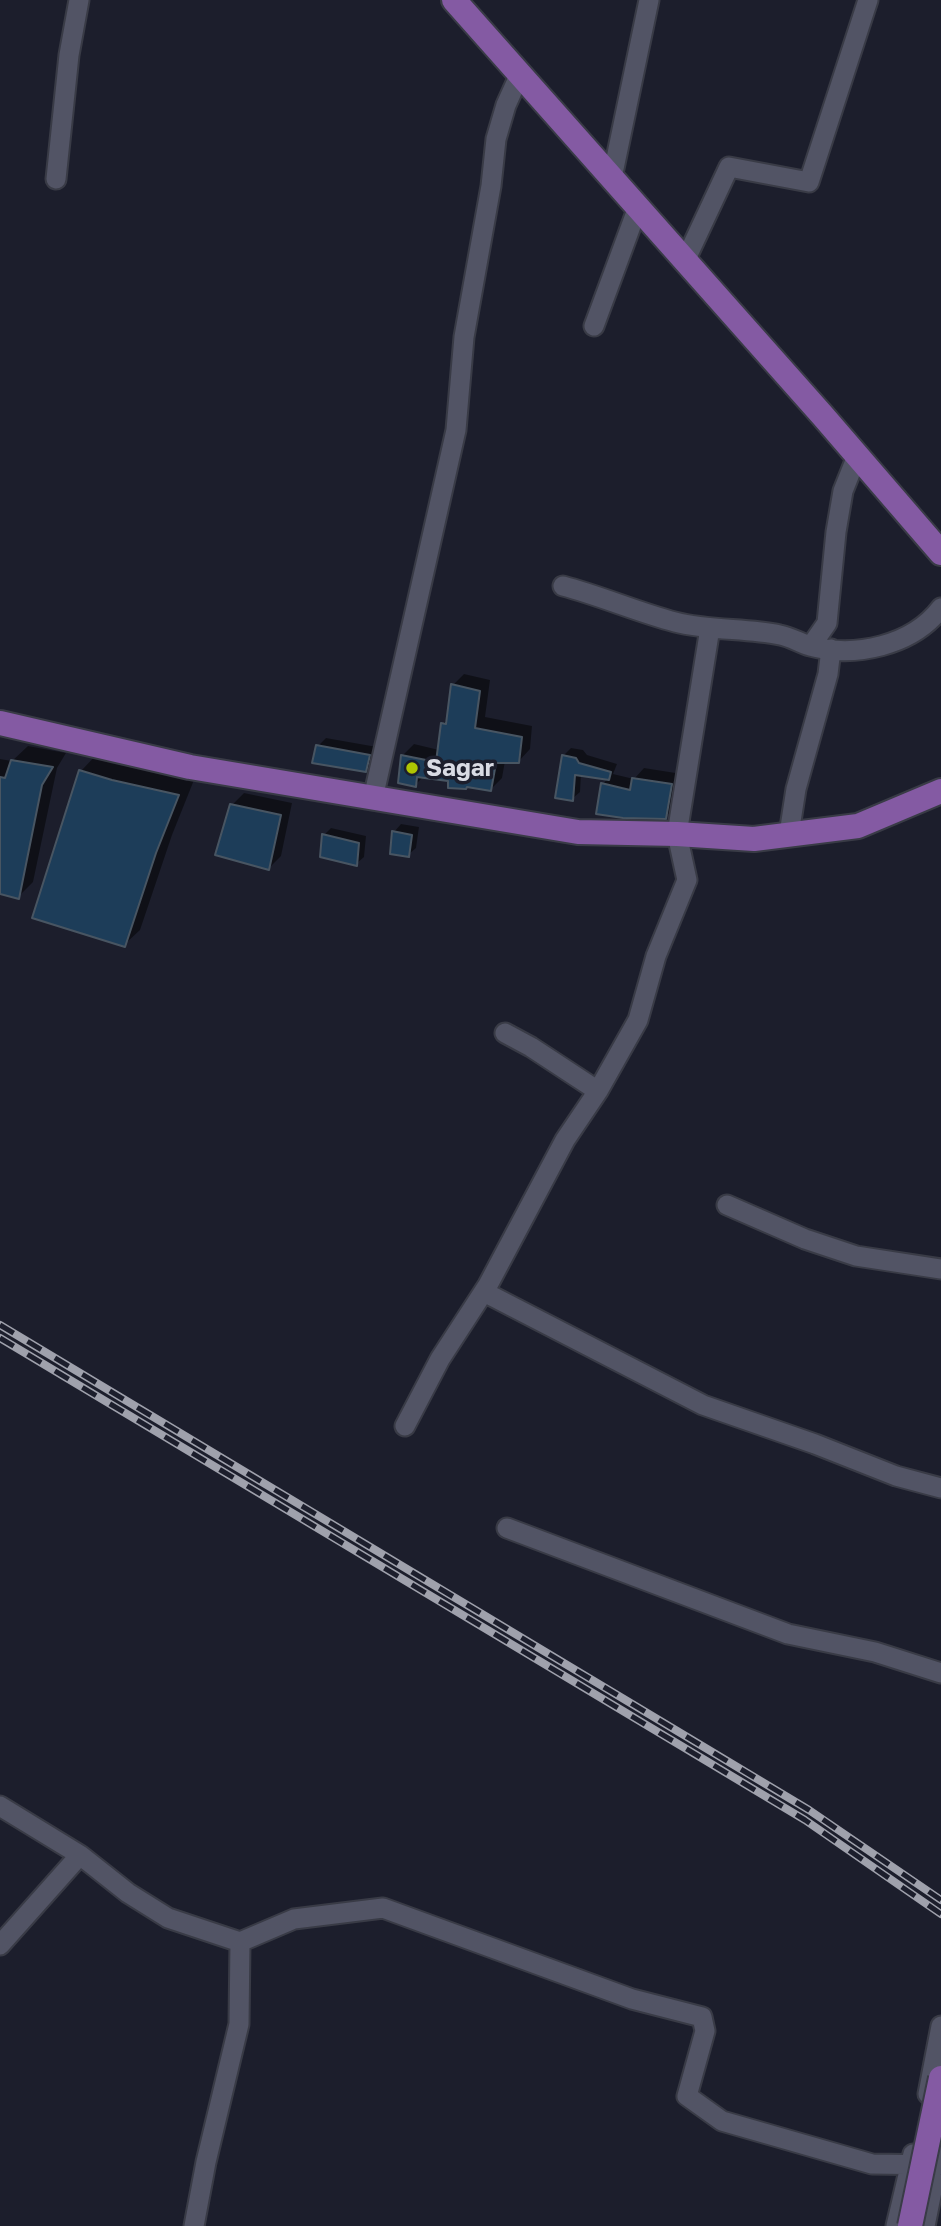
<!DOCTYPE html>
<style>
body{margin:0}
canvas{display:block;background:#1c1e2c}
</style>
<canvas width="941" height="2226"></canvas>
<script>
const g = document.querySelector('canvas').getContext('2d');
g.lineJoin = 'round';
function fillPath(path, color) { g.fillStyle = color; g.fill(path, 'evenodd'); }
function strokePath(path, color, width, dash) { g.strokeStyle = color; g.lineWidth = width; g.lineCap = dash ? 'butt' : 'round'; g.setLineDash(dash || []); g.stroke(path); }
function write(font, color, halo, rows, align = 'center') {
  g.font = font + ' "Golos Text",sans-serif'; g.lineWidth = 7; g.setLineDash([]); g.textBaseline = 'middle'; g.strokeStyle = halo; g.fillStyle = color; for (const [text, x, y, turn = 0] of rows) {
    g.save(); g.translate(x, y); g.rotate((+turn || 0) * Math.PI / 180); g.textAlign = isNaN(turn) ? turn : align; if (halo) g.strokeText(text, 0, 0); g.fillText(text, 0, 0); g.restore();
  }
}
const shadow = new Path2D(`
 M 464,674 L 490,680 L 485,717 L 532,726 L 530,749 L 519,761 L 505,761 L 502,778 L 491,789 L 424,776 L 415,785 L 403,755 L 414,744 L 439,750 L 443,724 L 448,718 L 453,685 Z
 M 326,738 L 377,747 L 373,763 L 366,771 L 318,746 Z
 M 28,746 L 66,753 L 57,768 L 33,882 L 18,897 L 0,892 L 0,759 L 12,761 Z
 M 571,748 L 583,750 L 587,755 L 617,764 L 613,774 L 634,779 L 644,768 L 682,774 L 676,807 L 665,817 L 603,784 L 608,778 L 581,774 L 580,792 L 572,799 L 563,756 Z
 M 96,755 L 194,780 L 172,835 L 140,930 L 124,945 L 81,771 Z
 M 244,793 L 292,803 L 281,856 L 269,868 L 232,805 Z
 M 401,824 L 419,827 L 416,848 L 408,855 L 394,832 Z
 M 331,828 L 366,836 L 364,857 L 356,864 L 324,835 Z`);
const building = new Path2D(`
 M 451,684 L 480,691 L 475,728 L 522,737 L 519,763 L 496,763 L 491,791 L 467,787 L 466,789 L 448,788 L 448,781 L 417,777 L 416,787 L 398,783 L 401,755 L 436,762 L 441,723 L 446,724 Z
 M 316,745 L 370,755 L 366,772 L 312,763 Z
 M 562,755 L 576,758 L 579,763 L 611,772 L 609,780 L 575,775 L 573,801 L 555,798 Z
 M 11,760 L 53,767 L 42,785 L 19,899 L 0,894 L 0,777 L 5,778 Z
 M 79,770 L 112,780 L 179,795 L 156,853 L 125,947 L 32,918 Z
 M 632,778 L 672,784 L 666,819 L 623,818 L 596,814 L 601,783 L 630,790 Z
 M 230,804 L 281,815 L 269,870 L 215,855 Z
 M 392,831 L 412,835 L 409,857 L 390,854 Z
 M 322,834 L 359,843 L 357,866 L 320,857 Z`);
const minor = new Path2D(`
 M 612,178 L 649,0
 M 56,179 L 69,55 L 79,0
 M 685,261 L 729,167 L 809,182 L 868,0
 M 594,326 L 638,207
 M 563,586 C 601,596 637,612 675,622 C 710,631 746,628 780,635 C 791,637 800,643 810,646 C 855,658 912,646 941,608
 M 811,646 L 827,623 L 836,532 L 843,491 L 857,456
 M 376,785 L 456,430 L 464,337 L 491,186 L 496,139 L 506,105 L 520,74
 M 789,834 L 796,789 L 828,674 L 831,649
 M 505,1033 L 531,1047 L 598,1091
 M 727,1205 L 805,1239 L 856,1256 L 941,1269
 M 484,1292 L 703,1405 L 815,1444 L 896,1476 L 941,1488
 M 405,1426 L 440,1359 L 488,1285 L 565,1140 L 598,1091 L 638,1020 L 656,956 L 687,880 L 677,834 L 710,628
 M 507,1528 L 788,1634 L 875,1652 L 941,1673
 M 0,1806 L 80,1855 L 128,1893 L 168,1918 L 240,1942 L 294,1919 L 383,1908 L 632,1999 L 702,2017 L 705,2031 L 687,2096 L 722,2121 L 872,2164 L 938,2165
 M 0,1945 L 80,1855
 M 928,2094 L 941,2026
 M 194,2226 L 206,2162 L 239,2024 L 240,1942
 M 896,2226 L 913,2154
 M 925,2226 L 941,2146`);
const major = new Path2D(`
 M 454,0 L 823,416 L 941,553
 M 0,723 L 190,767 L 578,832 L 677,834 L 754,839 L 858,826 L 941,791`);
const rail = new Path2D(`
 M 0,1325 L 809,1810 L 941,1900
 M 0,1338 L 805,1820 L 941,1914`);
const majorBridge = new Path2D(`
 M 910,2226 L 941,2078`);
const markers = [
 [412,768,7,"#afc503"]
];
const poiNames = [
 ["Sagar",426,768]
];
fillPath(shadow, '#0007');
fillPath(building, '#1d3d59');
strokePath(building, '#485562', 2);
strokePath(minor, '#393b46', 23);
strokePath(major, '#393b46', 28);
strokePath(minor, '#525465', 19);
strokePath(major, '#845aa3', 24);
strokePath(rail, '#9fa1ac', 8);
strokePath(rail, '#1c1e2c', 5, [16]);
strokePath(majorBridge, '#393b46', 28, []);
strokePath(majorBridge, '#845aa3', 24);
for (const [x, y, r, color] of markers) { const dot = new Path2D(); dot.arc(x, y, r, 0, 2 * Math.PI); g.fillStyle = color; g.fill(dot); strokePath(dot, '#1c1e2c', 2.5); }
write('bold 24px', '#d9dbe4', '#1c1e2c', poiNames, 'left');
</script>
